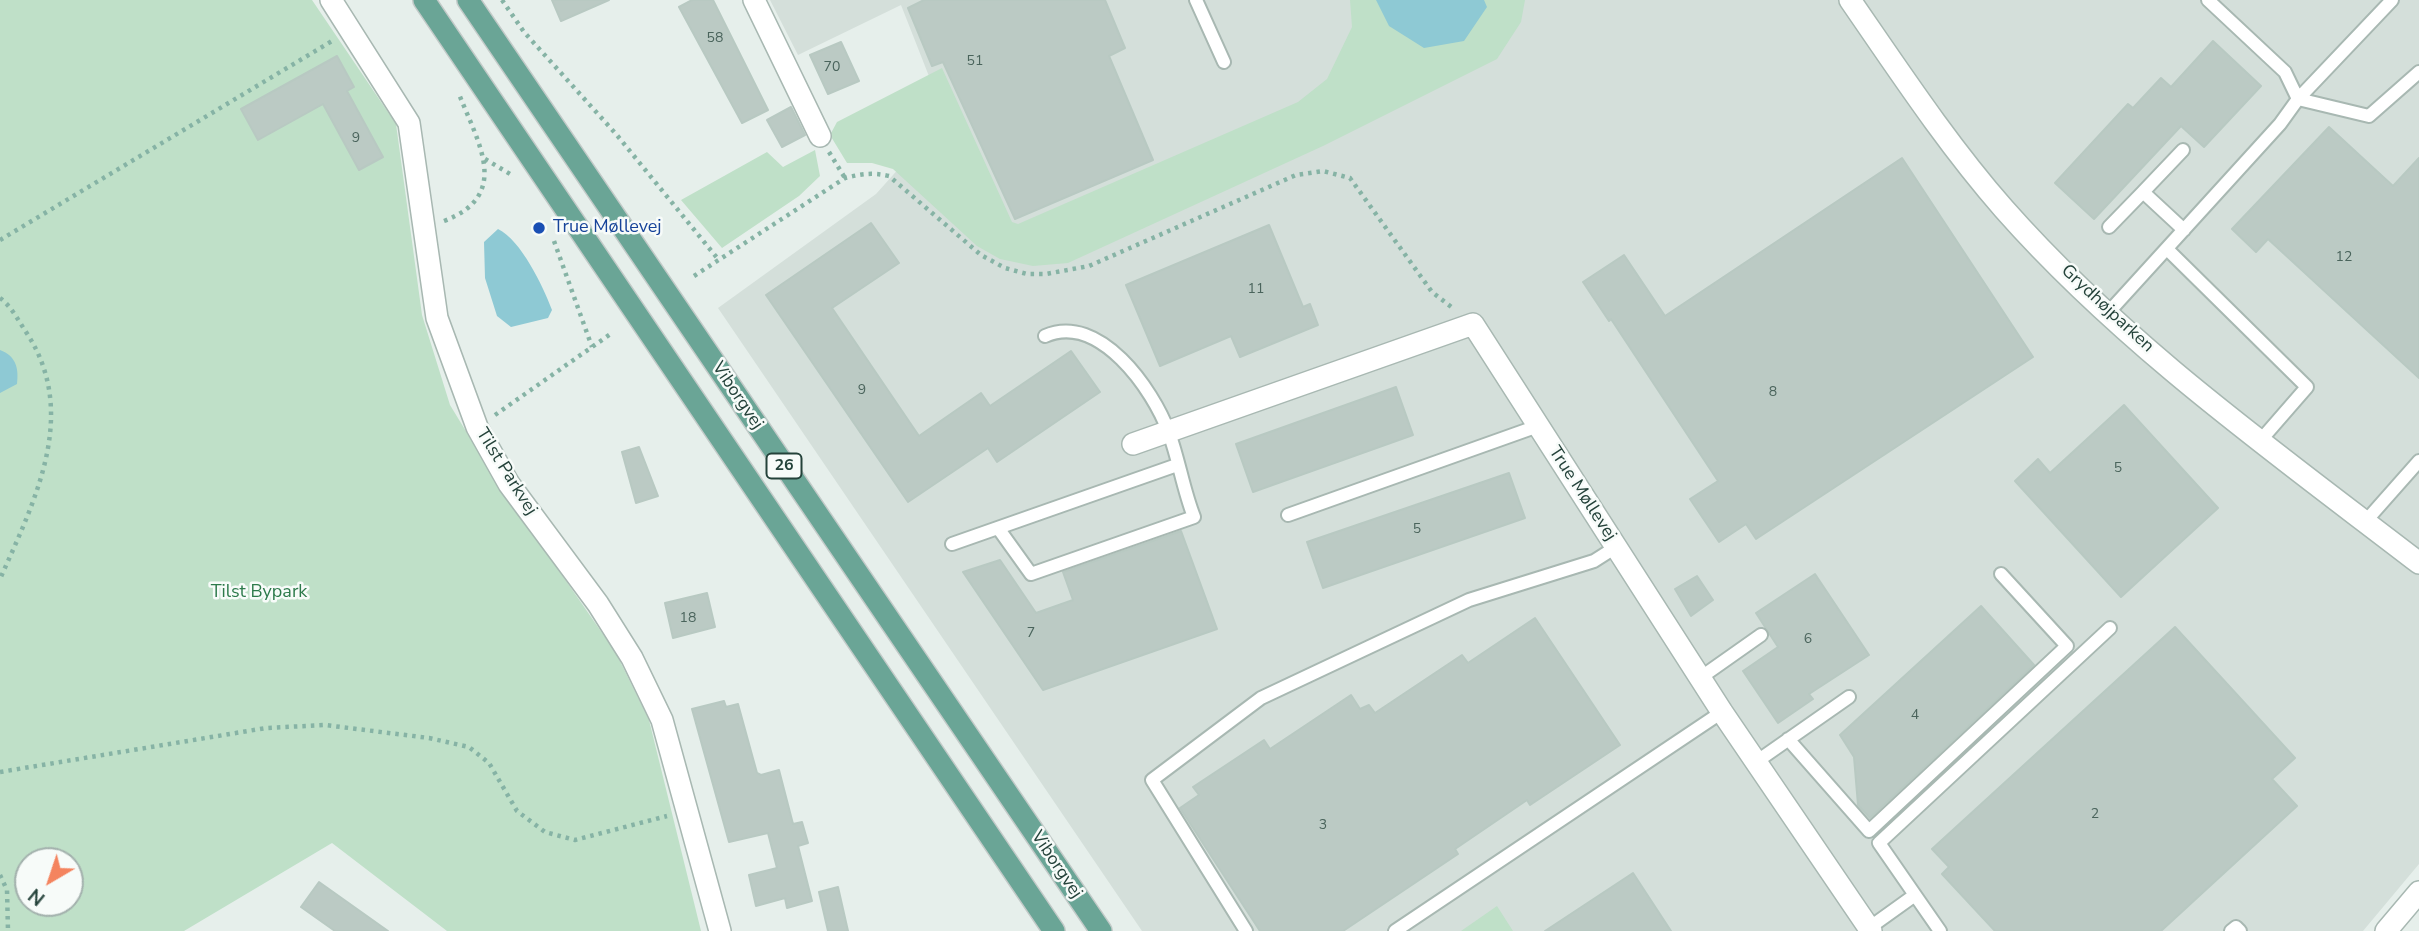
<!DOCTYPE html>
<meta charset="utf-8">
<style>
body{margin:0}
#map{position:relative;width:2419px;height:931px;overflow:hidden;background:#e6efeb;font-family:"Nunito Sans",sans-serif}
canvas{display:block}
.north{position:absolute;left:14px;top:847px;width:70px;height:70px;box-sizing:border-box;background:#f7fbf9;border:2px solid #a3b1ad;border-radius:50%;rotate:219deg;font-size:19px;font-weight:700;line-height:28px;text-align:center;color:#24423a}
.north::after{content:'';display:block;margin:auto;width:24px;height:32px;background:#f4845f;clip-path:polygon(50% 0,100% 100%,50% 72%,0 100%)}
</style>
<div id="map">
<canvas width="2419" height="931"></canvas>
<div class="north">N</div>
</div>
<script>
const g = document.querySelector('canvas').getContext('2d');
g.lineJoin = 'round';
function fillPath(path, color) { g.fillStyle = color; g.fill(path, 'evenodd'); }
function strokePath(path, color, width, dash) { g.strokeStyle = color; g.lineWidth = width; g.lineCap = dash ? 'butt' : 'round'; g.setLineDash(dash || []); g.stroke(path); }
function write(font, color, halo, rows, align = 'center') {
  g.font = font + ' "Nunito Sans",sans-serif'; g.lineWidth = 5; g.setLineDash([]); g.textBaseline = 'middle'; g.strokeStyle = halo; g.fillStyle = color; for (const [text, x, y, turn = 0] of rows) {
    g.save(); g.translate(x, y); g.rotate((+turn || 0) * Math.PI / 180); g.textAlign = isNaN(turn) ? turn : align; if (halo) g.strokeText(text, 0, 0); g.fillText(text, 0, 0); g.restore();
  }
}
const built = new Path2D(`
 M 770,0 L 2419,0 L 2419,864 L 2363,931 L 1142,931 L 718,308 L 876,194 L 945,117 L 901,5 L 798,55 Z`);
const green = new Path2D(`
 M 0,0 L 312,0 L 396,124 L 422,315 L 450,405 L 492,474 L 616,653 L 649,720 L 701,931 L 447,931 L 332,843 L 184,931 L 0,931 ZM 28,861 L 70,861 L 70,903 L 28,903 Z
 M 1350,0 L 1525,0 L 1521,22 L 1497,59 L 1323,146 L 1068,263 L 1033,266 L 1000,259 L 977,246 L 893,169 L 872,163 L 847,163 L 830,135 L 837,122 L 942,68 L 1012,222 L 1018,224 L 1298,102 L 1327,79 L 1352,27 Z
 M 815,150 L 820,176 L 799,196 L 722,248 L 681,200 L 767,152 L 783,167 Z
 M 1497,906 L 1513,931 L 1461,931 Z`);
const water = new Path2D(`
 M 1376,0 L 1484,0 L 1487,7 L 1464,41 L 1424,48 L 1389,26 Z
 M 498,229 C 521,240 543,286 552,310 L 548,318 L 511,327 L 497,316 L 485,278 L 484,242 Z
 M 0,350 C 16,356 19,368 17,384 L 0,393 Z`);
const building = new Path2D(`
 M 552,0 L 609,0 L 561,21 Z
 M 692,0 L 713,0 L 768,110 L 742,123 L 679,7 Z
 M 924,0 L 1105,0 L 1125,48 L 1109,56 L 1153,160 L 1015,219 L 943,62 L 932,66 L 908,8 Z
 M 2213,41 L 2261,86 L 2204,147 L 2181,126 L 2094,219 L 2055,183 L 2128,104 L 2133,108 L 2161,78 L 2171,87 Z
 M 841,42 L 859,81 L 828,94 L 810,55 Z
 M 337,56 L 354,87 L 347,91 L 383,157 L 359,170 L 323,104 L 258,140 L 241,109 Z
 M 791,107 L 805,135 L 782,147 L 767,120 Z
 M 2329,127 L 2393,186 L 2419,158 L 2419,378 L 2268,239 L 2256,252 L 2232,229 Z
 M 1902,158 L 2033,357 L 1756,539 L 1746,524 L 1719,542 L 1690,499 L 1718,481 L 1611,319 L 1609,321 L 1583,282 L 1624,255 L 1665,316 Z
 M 871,223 L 899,263 L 832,308 L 919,436 L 981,393 L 990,406 L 1071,351 L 1100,392 L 997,462 L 988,448 L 908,502 L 766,295 Z
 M 1269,225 L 1303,307 L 1310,304 L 1318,325 L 1240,357 L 1231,336 L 1160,366 L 1126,285 Z
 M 1396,387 L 1413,435 L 1253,492 L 1236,444 Z
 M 2124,405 L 2218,508 L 2121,597 L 2015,481 L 2038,459 L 2050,473 Z
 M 639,447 L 658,496 L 636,503 L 622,452 Z
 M 1509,473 L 1525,518 L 1323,588 L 1307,542 Z
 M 1181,531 L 1217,629 L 1043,690 L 963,572 L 1000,560 L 1036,613 L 1073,600 L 1063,572 Z
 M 1815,574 L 1869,655 L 1809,694 L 1813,699 L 1778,723 L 1743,671 L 1778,647 L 1756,613 Z
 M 1697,576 L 1713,600 L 1691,616 L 1675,589 Z
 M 707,593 L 715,627 L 673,638 L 665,603 Z
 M 1981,606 L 2034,665 L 1870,818 L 1858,805 L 1854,757 L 1840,735 Z
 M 1535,618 L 1620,745 L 1530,805 L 1527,800 L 1455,849 L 1458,854 L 1343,931 L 1260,931 L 1180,808 L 1199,795 L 1193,787 L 1264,740 L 1270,749 L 1351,695 L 1360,709 L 1369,705 L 1375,713 L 1462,655 L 1468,663 Z
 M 2175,627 L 2295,758 L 2272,779 L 2297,806 L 2161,931 L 1995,931 L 1942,874 L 1949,867 L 1932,849 Z
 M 724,701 L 726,707 L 738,704 L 757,773 L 761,775 L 779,770 L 793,824 L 802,822 L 808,843 L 798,846 L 812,901 L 787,908 L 785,898 L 756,906 L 749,875 L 777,868 L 768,833 L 729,842 L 692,709 Z
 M 1633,873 L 1671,931 L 1545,931 Z
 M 319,882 L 388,931 L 335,931 L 301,907 Z
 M 838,887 L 848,931 L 828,931 L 819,892 Z`);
const path = new Path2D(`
 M 502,0 L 524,32 L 616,134 L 718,259
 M 829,152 L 845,178
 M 485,159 L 510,174
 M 444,221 C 512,195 478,143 459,94
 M 0,240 L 332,41
 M 554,241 L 592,347
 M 694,276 L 845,178 C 861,174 872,172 889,176 L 981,255 L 1005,268 L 1027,274 L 1046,274 L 1089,266 L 1296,175 L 1323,171 L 1350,178 L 1432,292 L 1454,309
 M 0,298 C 11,306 18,320 26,332 C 80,413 35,500 0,579
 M 495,415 L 612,333
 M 0,772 L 266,728 L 325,725 L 429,738 L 469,747 L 489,763 L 517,811 L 545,832 L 575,840 L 667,816
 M 0,875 L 7,890 L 8,931`);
const service = new Path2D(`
 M 1196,0 L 1224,62
 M 2392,0 L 2298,99 L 2369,116 L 2419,72
 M 2183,150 L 2143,192 L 2184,230
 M 2109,227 L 2143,192
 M 2167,249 L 2307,387 L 2260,441
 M 2107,314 L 2280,124 L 2298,99 L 2285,72 L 2208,0
 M 1288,515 L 1538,426
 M 2365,522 L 2419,461
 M 998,528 L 1031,574 L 1194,517 C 1183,489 1179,460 1169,433 C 1153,389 1099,312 1045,336
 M 952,544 L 1177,465
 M 1700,678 L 1761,635
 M 1788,739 L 1869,831 L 2067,646 L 2001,574
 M 1756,762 L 1849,697
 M 1915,895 L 1879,843 L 2110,628
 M 1869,928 L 1915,895 L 1940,931
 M 1246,931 L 1152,780 L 1261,698 L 1469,600 L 1594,561 L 1616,547
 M 1395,931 L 1722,712
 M 2231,931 L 2236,927 L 2240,931`);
const minor = new Path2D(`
 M 331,0 L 409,123 L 437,318 L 477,427 L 509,484 L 598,604 L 632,658 L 662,720 L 720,931
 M 754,0 L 820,136
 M 1850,0 C 1899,71 1947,144 2004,209 C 2124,345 2276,453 2419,563
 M 1133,444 L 1473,324 L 1722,712 L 1871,931
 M 2386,931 L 2419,892`);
const primary = new Path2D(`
 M 424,0 L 1054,931
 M 468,0 L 1101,931`);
const markers = [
 [539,228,7,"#1a4fb4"]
];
const numberNames = [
 ["58",715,39],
 ["51",975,62],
 ["70",832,68],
 ["9",356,139],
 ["12",2344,258],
 ["11",1256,290],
 ["9",862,391],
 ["8",1773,393],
 ["5",2118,469],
 ["5",1417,530],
 ["18",688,619],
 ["7",1031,634],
 ["6",1808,640],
 ["4",1915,716],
 ["2",2095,815],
 ["3",1323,826]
];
const shields = [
 [784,466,35]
];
const shieldNames = [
 ["26",784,466]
];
const transitNames = [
 ["True Møllevej",553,228]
];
const streetNames = [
 ["Grydhøjparken",2107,309,43],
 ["Viborgvej",737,396,56],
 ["Tilst Parkvej",506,472,58],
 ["True Møllevej",1582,494,57],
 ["Viborgvej",1056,865,56]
];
const parkNames = [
 ["Tilst Bypark",259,593]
];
fillPath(built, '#d4dfda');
fillPath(green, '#bfe0c8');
fillPath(water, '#8ec9d4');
fillPath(building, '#bbcac4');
strokePath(building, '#b8c9c2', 2);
strokePath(service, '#a8b8b2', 16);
strokePath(minor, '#a8b8b2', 24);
strokePath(primary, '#c2cac8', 24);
strokePath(path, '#86b3a5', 4.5, [3.5, 5]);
strokePath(service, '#fff', 12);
strokePath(minor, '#fff', 21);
strokePath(primary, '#6aa596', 21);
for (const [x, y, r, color] of markers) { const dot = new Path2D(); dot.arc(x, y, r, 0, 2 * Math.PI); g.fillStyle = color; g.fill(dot); strokePath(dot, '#f7fbf9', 2.5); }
write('14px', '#4a645c', null, numberNames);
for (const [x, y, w] of shields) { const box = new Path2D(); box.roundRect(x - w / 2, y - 12.5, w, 25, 5); g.fillStyle = '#f7fbf9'; g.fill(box); strokePath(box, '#24423a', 2); }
write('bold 16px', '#24423a', null, shieldNames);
write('18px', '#164399', '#f7fbf9', transitNames, 'left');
write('18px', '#24423a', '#f7fbf9', streetNames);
write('18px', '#2d7a4b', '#f7fbf9', parkNames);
</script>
